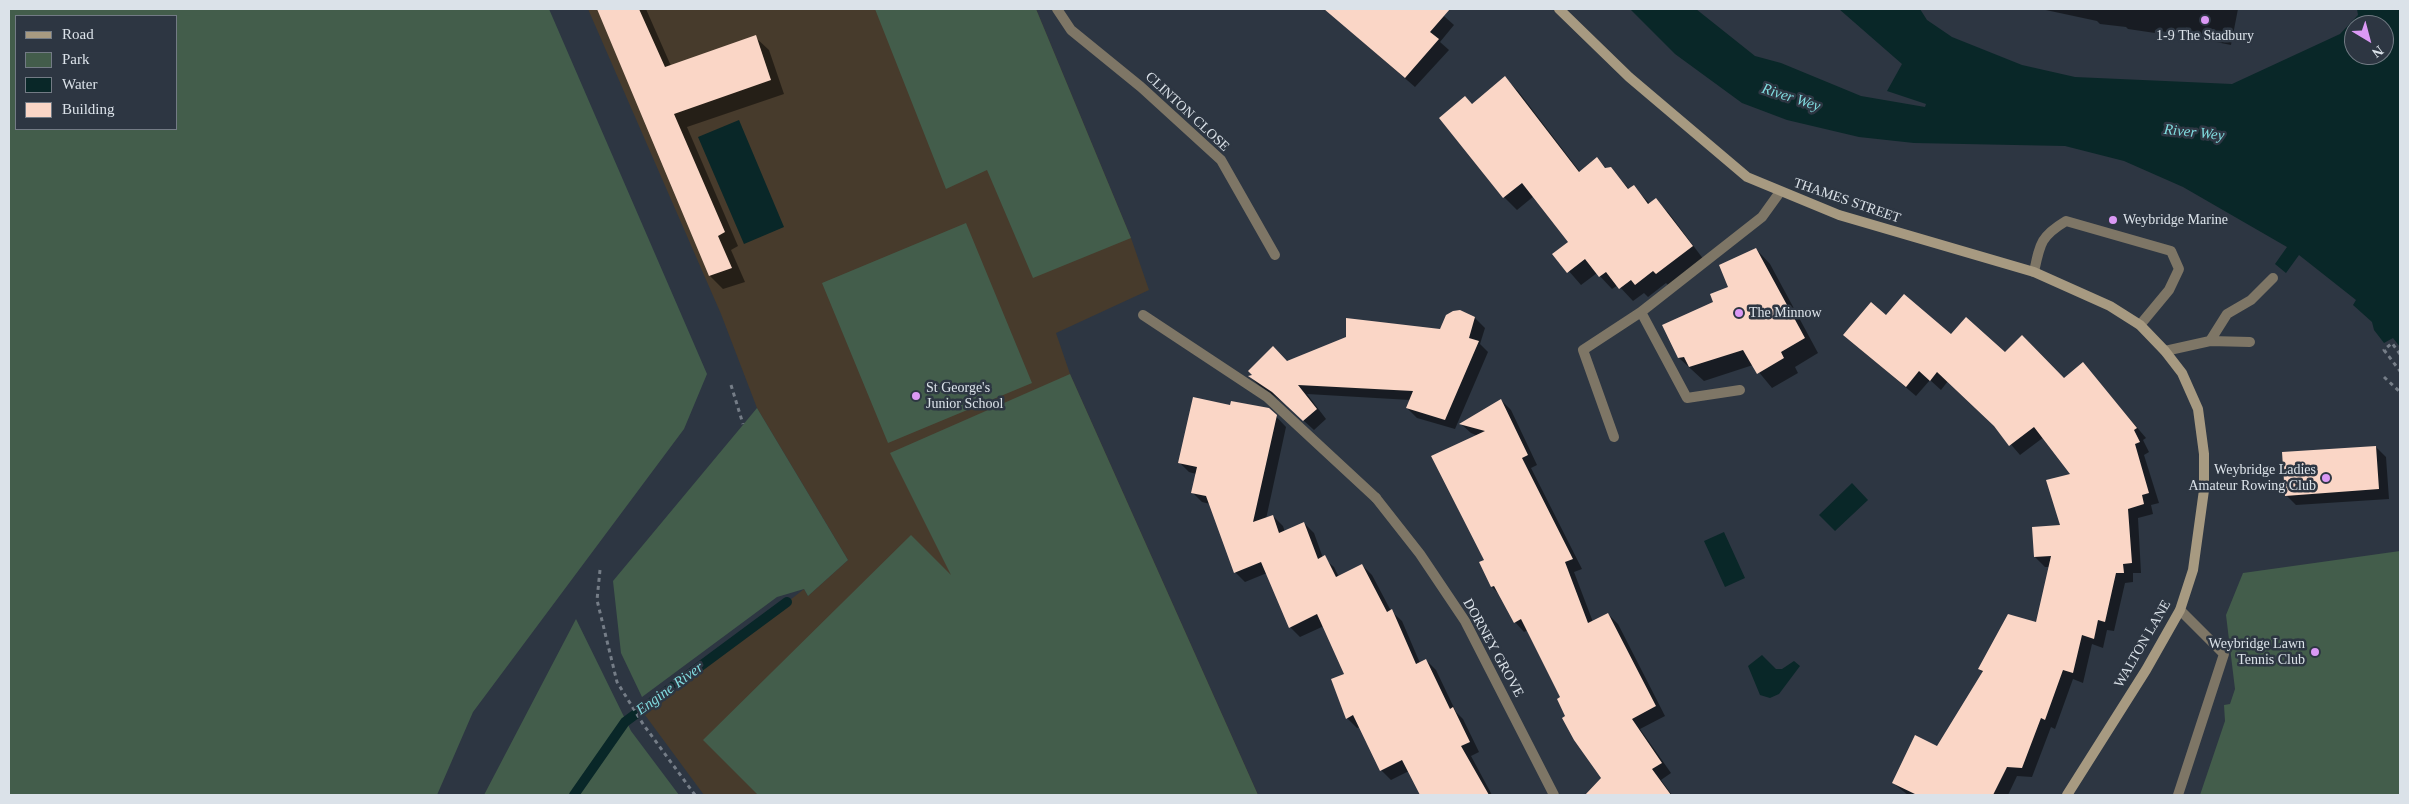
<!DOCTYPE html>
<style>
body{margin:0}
#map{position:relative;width:2409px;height:804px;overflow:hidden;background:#2d3642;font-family:"Times New Roman",serif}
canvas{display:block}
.frame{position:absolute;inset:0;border:10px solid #dbe2e9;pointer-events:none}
.legend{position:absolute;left:15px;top:15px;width:162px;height:115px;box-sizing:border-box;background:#2d3642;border:1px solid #737b85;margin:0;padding:6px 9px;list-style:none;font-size:15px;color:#dbe2e9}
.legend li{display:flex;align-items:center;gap:10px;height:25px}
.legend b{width:25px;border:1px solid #737b85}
.north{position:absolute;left:2344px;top:15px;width:50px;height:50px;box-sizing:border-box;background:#2d3642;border:1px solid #737b85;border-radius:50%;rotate:143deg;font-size:14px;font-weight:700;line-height:20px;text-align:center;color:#dbe2e9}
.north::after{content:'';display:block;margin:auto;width:18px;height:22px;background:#db99f5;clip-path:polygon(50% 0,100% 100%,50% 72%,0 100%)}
</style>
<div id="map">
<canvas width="2409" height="804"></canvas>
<div class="frame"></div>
<ul class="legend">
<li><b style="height:6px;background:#a79a81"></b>Road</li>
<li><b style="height:14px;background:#435d4b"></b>Park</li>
<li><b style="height:14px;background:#092728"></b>Water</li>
<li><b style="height:14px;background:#fad6c6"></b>Building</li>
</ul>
<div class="north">N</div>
</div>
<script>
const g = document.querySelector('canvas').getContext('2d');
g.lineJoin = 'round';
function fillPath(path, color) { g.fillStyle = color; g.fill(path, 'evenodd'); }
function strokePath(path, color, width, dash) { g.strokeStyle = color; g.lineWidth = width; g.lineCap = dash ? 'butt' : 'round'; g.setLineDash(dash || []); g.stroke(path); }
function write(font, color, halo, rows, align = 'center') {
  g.font = font + ' "Times New Roman",serif'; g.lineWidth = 5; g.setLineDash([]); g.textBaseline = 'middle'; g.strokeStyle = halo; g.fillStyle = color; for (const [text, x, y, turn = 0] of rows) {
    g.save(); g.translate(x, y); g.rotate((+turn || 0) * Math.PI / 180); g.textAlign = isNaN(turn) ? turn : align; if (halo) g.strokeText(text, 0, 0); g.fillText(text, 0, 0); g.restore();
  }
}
const education = new Path2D(`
 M 588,9 L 1036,9 L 1131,238 L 1149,290 L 1056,333 L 1070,374 L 1258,795 L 704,795 L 645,715 L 804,589 L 808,596 L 848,560 L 757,408 L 721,314 Z`);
const green = new Path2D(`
 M 9,9 L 549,9 L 707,374 L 684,429 L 473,712 L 437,795 L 9,795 ZM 16,16 L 176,16 L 176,129 L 16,129 Z
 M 875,9 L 1036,9 L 1131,238 L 1033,278 L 987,170 L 946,189 Z
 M 966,223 L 1032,383 L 888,443 L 822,283 Z
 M 1070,374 L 1258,795 L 758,795 L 703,740 L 911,535 L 951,575 L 890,453 Z
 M 757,408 L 848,560 L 808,596 L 804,589 L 777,597 L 642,697 L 621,653 L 613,581 Z
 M 2400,551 L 2400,795 L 2200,795 L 2225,721 L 2224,705 L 2230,704 L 2235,689 L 2226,615 L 2243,573 Z
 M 576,619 L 631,731 L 679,795 L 484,795 Z`);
const water = new Path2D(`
 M 1630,9 L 1696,9 L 1755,56 L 1781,63 L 1861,96 L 1925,107 L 1926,104 L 1887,91 L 1902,64 L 1839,9 L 1920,9 L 1927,20 L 1952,37 L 2022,65 L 2075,77 L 2232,84 L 2340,34 L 2358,15 L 2357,9 L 2400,9 L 2400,347 L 2393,338 L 2384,343 L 2374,330 L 2372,322 L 2353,305 L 2356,300 L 2299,255 L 2286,273 L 2275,264 L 2287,247 L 2183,187 L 2124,161 L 2065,146 L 1914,143 L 1859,137 L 1787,120 L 1742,103 L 1675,54 ZM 2354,25 L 2384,25 L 2384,55 L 2354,55 Z
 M 739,120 L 784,227 L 744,244 L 698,137 Z
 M 1852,483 L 1868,500 L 1835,531 L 1819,515 Z
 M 1724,532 L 1745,578 L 1725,587 L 1704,541 Z
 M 1762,655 L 1776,669 L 1782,669 L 1794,661 L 1800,666 L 1779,694 L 1770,698 L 1760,695 L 1748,666 Z`);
const shadow = new Path2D(`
 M 598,9 L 646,9 L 671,66 L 755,37 L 769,50 L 784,94 L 687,127 L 738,246 L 731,250 L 745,282 L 723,289 L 710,276 Z
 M 1343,9 L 1436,9 L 1454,25 L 1440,42 L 1449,50 L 1415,87 L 1347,28 Z
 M 2041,9 L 2238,9 L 2231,45 L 2156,30 L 2155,33 L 2128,29 L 2126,27 L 2100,24 L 2097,21 Z
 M 1505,78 L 1518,91 L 1580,172 L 1597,159 L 1607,169 L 1610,168 L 1630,190 L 1634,187 L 1650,204 L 1656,200 L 1668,212 L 1704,260 L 1669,286 L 1666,283 L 1648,297 L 1644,293 L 1633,301 L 1618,285 L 1612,289 L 1597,273 L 1581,285 L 1554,254 L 1570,242 L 1534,196 L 1517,210 L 1504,197 L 1472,105 Z
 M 1756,249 L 1770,264 L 1818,353 L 1795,367 L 1798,373 L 1772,388 L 1753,365 L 1704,381 L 1679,358 L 1714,302 L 1730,288 Z
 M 1460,311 L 1475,318 L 1485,328 L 1480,344 L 1488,352 L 1455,429 L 1417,418 L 1407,408 L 1410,400 L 1307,394 L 1326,419 L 1314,430 L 1283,402 L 1260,386 L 1250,377 L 1287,362 L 1441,330 Z
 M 1886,317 L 2006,353 L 2064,379 L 2083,364 L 2146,438 L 2143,440 L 2149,452 L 2144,455 L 2159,503 L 2151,505 L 2153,514 L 2138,518 L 2141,573 L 2133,573 L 2133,582 L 2125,583 L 2114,631 L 2107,630 L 2103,648 L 2092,644 L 2083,683 L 2073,679 L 2055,729 L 2051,727 L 2032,777 L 2017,776 L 2008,795 L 1908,795 L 1893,783 L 1938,747 L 1983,673 L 1979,669 L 2037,624 L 2050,567 L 2045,567 L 2035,557 L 2062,526 L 2072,474 L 2044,437 L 2020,455 L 1996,427 L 1948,381 L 1941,390 L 1930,380 L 1916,396 L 1855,344 Z
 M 1501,400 L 1511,410 L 1537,465 L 1531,468 L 1582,569 L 1574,572 L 1593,622 L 1608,614 L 1618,624 L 1665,716 L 1640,729 L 1671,773 L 1661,780 L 1672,795 L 1601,795 L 1595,786 L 1602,778 L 1567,717 L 1562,698 L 1528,630 L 1524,632 L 1515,622 L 1500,595 L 1492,587 L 1481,562 L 1485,560 L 1478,436 L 1471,433 L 1461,424 Z
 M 1231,407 L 1269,409 L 1286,427 L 1266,519 L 1273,516 L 1283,526 L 1285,532 L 1304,523 L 1314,533 L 1323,558 L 1334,567 L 1339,577 L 1362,565 L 1372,575 L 1391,611 L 1402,621 L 1420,663 L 1426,660 L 1436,670 L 1456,712 L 1463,719 L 1479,752 L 1471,756 L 1492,795 L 1421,795 L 1409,771 L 1391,780 L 1381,770 L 1360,727 L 1357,728 L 1347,718 L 1345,674 L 1324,626 L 1300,637 L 1290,627 L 1267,573 L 1245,582 L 1235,572 L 1210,504 L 1202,502 L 1192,492 L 1196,474 L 1189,472 L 1179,462 Z
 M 2376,447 L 2386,457 L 2389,499 L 2296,505 L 2286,495 Z`);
const stream = new Path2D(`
 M 574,795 L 625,722 L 787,602`);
const building = new Path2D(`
 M 597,9 L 639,9 L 665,67 L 756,35 L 771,80 L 674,114 L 725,232 L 718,236 L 732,268 L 709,276 Z
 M 1324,9 L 1450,9 L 1430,32 L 1439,39 L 1405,78 Z
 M 1505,76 L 1579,172 L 1597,157 L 1605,168 L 1611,167 L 1628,189 L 1634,185 L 1648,204 L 1656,198 L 1693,246 L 1656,274 L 1653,271 L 1635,285 L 1631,280 L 1619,289 L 1606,272 L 1599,277 L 1585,259 L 1567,273 L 1552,254 L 1568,242 L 1522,183 L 1503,198 L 1439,118 L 1465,96 L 1472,104 Z
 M 1756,248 L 1805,338 L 1781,352 L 1784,358 L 1757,374 L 1743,350 L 1689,367 L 1684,357 L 1678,358 L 1662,325 L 1713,302 L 1710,294 L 1728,287 L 1719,265 Z
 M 1904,294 L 1951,334 L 1966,317 L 2005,352 L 2022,335 L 2064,378 L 2083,362 L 2137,428 L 2134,430 L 2140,442 L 2135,444 L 2149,493 L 2142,495 L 2144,504 L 2128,509 L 2132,563 L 2123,564 L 2124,573 L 2116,573 L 2105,622 L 2098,620 L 2094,639 L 2082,635 L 2073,673 L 2063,670 L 2045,720 L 2041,718 L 2022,768 L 2007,767 L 1993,795 L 1917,795 L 1892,783 L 1915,735 L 1937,746 L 1983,671 L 1978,669 L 2008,614 L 2036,622 L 2051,556 L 2034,557 L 2032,527 L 2060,525 L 2046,480 L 2070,474 L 2034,427 L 2009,446 L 1994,426 L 1937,372 L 1930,381 L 1919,371 L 1906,387 L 1843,335 L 1871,302 L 1886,315 Z
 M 1460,310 L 1475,317 L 1469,338 L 1479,341 L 1445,420 L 1406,408 L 1413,391 L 1298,385 L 1317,409 L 1303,421 L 1272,392 L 1248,376 L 1252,375 L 1248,371 L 1273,346 L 1287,361 L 1346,337 L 1346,318 L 1440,329 L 1446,315 L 1453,311 Z
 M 1193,397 L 1230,405 L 1231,401 L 1269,408 L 1277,415 L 1253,522 L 1273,515 L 1279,533 L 1304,522 L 1318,559 L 1325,555 L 1336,577 L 1362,564 L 1387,612 L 1392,609 L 1416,664 L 1426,659 L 1450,709 L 1453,707 L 1470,742 L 1461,746 L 1489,795 L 1420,795 L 1402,760 L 1380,771 L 1353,715 L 1346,719 L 1331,679 L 1344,674 L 1317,614 L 1289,628 L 1261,562 L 1234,573 L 1206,496 L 1191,493 L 1197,467 L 1178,463 Z
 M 1501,399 L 1528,455 L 1522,458 L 1573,559 L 1565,562 L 1588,623 L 1608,613 L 1656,706 L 1632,719 L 1662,763 L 1652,769 L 1671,795 L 1585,795 L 1601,778 L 1574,740 L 1562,718 L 1565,716 L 1557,699 L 1560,697 L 1521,619 L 1514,623 L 1494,586 L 1491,587 L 1479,562 L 1484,560 L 1431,456 L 1485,431 L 1459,424 Z
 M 2376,446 L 2379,489 L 2285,496 L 2282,452 Z`);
const path = new Path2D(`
 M 2400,354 L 2392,343 L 2384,350 L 2400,371
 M 2384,377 L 2400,392
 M 731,385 L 743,424
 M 600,570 L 597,600 L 617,682 L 643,724 L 695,795`);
const lane = new Path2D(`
 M 1057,9 L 1071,30 L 1141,87 L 1221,160 L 1275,255
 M 2034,272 C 2040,243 2041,236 2066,221 L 2171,251 L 2179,269 L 2169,290 L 2140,325
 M 1641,312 L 1687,398 L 1740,390
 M 1143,315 L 1267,397 L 1376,498
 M 2210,341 L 2227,314 L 2251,300 L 2273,278
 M 2165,351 L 2210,341 L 2250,342
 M 1614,437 L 1583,350 L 1641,312 L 1762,217 L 1780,192
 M 2178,795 L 2224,654 L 2180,610`);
const street = new Path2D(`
 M 1376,498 L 1420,554 L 1465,621 L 1554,795`);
const secondary = new Path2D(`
 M 1559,9 L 1629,77 L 1747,177 L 1839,215 L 2034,272 L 2110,306 L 2140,325 L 2165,351 L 2182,373 L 2198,409 L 2204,454 L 2204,490 L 2193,570 L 2180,610 L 2146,670 L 2067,795`);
const markers = [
 [2205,20,5,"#db99f5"],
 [2113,220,5,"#db99f5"],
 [1739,313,5,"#db99f5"],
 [916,396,5,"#db99f5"],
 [2326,478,5,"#db99f5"],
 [2315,652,5,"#db99f5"]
];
const poiNames = [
 ["1-9 The Stadbury",2205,36,"center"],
 ["Weybridge Marine",2123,220],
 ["The Minnow",1749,313],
 ["St George's",926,388],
 ["Junior School",926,404],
 ["Weybridge Ladies",2316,470,"right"],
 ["Amateur Rowing Club",2316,486,"right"],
 ["Weybridge Lawn",2305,644,"right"],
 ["Tennis Club",2305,660,"right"]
];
const streetNames = [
 ["CLINTON CLOSE",1187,112,43],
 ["THAMES STREET",1847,201,19],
 ["WALTON LANE",2143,644,-60],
 ["DORNEY GROVE",1493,648,61]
];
const waterNames = [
 ["River Wey",1791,98,18],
 ["River Wey",2194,133,6],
 ["Engine River",670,689,-36]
];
fillPath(education, '#473b2c');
fillPath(green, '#435d4b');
fillPath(water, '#092728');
fillPath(shadow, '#0007');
strokePath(stream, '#092728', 10);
fillPath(building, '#fad6c6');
strokePath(path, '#757d87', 3, [4, 4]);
strokePath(lane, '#7e7666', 10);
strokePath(street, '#7e7666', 10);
strokePath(secondary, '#a79a81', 10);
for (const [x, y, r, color] of markers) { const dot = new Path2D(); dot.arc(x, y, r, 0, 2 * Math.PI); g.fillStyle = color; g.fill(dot); strokePath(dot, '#2d3642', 2); }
write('14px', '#dbe2e9', '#2d3642', poiNames, 'left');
write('14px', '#dbe2e9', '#2d3642', streetNames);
write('italic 15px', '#80dbdf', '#2d3642', waterNames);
</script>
